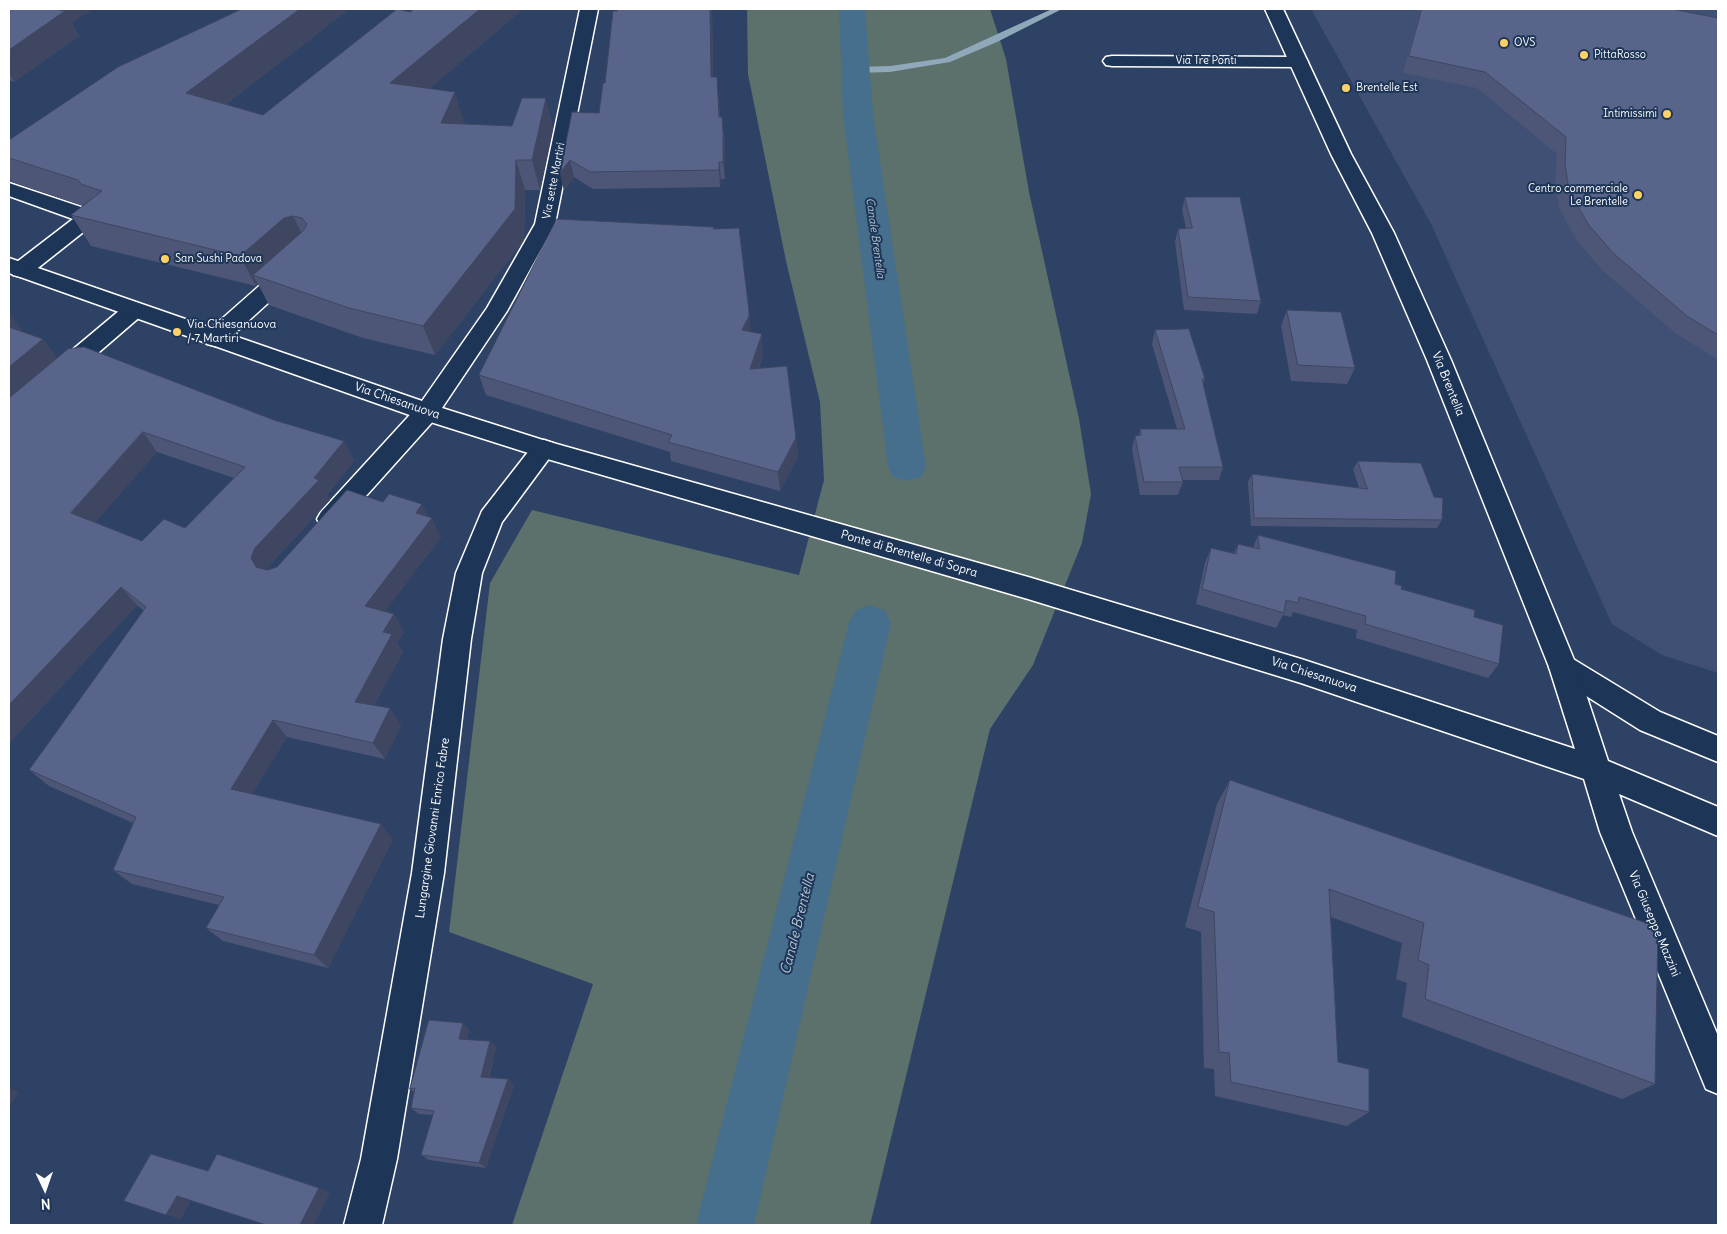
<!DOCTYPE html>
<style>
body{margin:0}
#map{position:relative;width:1727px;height:1234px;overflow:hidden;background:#2e4266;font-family:Delius,sans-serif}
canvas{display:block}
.frame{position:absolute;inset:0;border:10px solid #fff;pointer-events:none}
.north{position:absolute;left:20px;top:1164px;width:50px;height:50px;-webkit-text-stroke:4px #1d3557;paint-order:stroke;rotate:177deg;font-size:14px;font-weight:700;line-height:20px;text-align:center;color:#fff}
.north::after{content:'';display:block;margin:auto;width:18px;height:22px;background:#fff;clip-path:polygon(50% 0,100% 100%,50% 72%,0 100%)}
</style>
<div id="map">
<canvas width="1727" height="1234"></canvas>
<div class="frame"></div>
<div class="north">N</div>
</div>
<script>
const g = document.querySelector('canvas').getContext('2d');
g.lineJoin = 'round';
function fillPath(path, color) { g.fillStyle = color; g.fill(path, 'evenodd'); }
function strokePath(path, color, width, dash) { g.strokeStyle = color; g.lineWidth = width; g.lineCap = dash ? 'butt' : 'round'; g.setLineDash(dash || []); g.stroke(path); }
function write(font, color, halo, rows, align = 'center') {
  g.font = font + ' Delius,sans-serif'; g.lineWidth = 4; g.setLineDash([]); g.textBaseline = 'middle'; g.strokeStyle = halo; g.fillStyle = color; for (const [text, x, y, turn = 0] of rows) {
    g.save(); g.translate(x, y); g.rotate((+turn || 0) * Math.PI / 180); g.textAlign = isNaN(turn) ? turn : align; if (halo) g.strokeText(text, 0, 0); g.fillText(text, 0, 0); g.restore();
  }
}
const built = new Path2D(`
 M 1311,9 L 1718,9 L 1718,673 L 1662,655 L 1612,624 L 1431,224 Z`);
const green = new Path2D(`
 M 747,9 L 990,9 L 1006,59 L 1029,192 L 1079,419 L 1091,494 L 1082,543 L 1033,665 L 990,729 L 870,1225 L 512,1225 L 593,984 L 449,932 L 490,583 L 532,510 L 799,575 L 824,480 L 820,402 L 786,261 L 748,74 Z`);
const stream = new Path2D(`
 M 1052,9 L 1062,9 L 997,42 L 950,62 L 890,72 L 856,73 L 852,70 L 856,67 L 890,66 L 945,58 Z`);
const canal = new Path2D(`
 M 839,9 L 865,9 L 873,115 L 926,467 L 921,477 L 907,481 L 893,477 L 888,467 L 843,115 Z
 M 870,605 L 885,611 L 891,623 L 754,1225 L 696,1225 L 849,623 L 855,611 Z`);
const minor = new Path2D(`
 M 1112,56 L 1299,57 L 1305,58 L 1308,62 L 1305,66 L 1299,67 L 1112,66 L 1106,65 L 1103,61 L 1106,57 Z
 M 9,183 L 96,212 L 99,217 L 96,222 L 29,275 L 21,277 L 13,275 L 10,270 L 13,265 L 73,219 L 9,196 Z
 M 292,262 L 300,264 L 303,269 L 300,274 L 223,344 L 215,346 L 207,344 L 204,338 L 207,332 L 284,264 Z
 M 134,303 L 142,305 L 145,310 L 142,315 L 18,422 L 9,425 L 9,403 L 126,305 Z
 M 427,403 L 436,406 L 439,412 L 436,418 L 339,526 L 330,529 L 321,526 L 317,519 L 321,512 L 418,406 Z
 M 544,440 L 553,443 L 556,449 L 502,522 L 482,573 L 471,639 L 444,873 L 397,1159 L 382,1225 L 344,1225 L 361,1159 L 412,873 L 443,639 L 456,573 L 482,511 L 535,443 Z
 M 1563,655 L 1573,659 L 1660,712 L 1718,736 L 1718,762 L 1640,730 L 1553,675 L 1549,667 L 1553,659 Z`);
const major = new Path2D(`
 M 580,9 L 598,9 L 555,224 L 507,311 L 442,408 L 546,441 L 1028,577 L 1301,659 L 1575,749 L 1549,667 L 1427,360 L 1372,233 L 1331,154 L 1265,9 L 1283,9 L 1351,154 L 1394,233 L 1451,360 L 1577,667 L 1608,761 L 1718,807 L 1718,836 L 1619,794 L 1632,832 L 1718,1036 L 1718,1094 L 1706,1089 L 1600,832 L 1584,779 L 1301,683 L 1028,599 L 544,458 L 418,418 L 9,273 L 9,258 L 422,401 L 487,308 L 535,224 Z`);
const wall = new Path2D(`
 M 9,9 L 72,23 L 79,36 L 14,82 L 9,80 Z
 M 523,9 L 430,88 L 464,122 L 463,124 L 553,128 L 540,190 L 525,190 L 524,240 L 435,355 L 363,338 L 269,305 L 258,284 L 256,286 L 91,246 L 71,215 L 83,206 L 12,182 L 9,177 L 9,140 L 348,10 L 226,104 L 263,115 L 410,12 Z
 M 712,9 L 713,77 L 718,93 L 720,117 L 724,133 L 725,149 L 725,179 L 721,179 L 720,187 L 593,189 L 574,177 L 564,190 L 560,173 L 599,113 L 605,83 L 617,11 Z
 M 1420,9 L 1672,9 L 1718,18 L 1718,360 L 1674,332 L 1602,270 L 1577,241 L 1559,208 L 1555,181 L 1557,154 L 1477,88 L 1403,73 Z
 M 1185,197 L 1261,301 L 1257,314 L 1184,310 L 1175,242 L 1178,229 L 1186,228 L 1182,210 Z
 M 714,227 L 751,332 L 763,354 L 759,368 L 796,438 L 798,457 L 780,491 L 671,461 L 670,452 L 486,395 L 479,375 Z
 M 1287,310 L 1355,368 L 1347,384 L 1291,381 L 1281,326 Z
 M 1155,330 L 1205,379 L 1203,384 L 1223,467 L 1219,480 L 1182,480 L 1183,482 L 1178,495 L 1140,495 L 1132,449 L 1135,436 L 1139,435 L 1140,429 L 1177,429 L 1152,344 Z
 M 23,332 L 57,358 L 344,441 L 354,461 L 327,495 L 330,500 L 268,567 L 267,570 L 428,516 L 441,537 L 385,611 L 394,614 L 404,632 L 397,643 L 403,652 L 374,705 L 401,725 L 385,759 L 287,737 L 252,794 L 393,839 L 328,968 L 223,941 L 206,928 L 219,905 L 132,884 L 113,870 L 133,823 L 49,786 L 29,770 L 144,611 L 137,605 L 9,743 ZM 157,452 L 234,478 L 185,528 L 142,541 L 95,522 Z
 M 1358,461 L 1434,497 L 1442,520 L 1437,528 L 1251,526 L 1248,482 L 1252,474 L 1359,488 L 1353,469 Z
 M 1258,535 L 1395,584 L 1401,589 L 1474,617 L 1499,664 L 1488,678 L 1356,638 L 1357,630 L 1293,612 L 1291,617 L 1283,615 L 1276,628 L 1196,604 L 1205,563 L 1211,548 L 1234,553 L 1238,544 L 1253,548 Z
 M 1230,780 L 1655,1084 L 1622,1099 L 1402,1017 L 1407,983 L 1396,979 L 1402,943 L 1331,917 L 1338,1062 L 1369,1112 L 1347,1126 L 1215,1096 L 1214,1069 L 1204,1068 L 1201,932 L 1185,927 L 1217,804 Z
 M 1718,906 L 1718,932 L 1717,907 Z
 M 469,1030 L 467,1039 L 496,1047 L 489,1078 L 508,1079 L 514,1085 L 486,1168 L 429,1160 L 421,1155 L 433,1115 L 419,1114 L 411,1108 L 414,1092 L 410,1089 Z`);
const shadedWall = new Path2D(`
 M 46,9 L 94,9 L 72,23 L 79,36 L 14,82 L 9,73 L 9,50 Z
 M 300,9 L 348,9 L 348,10 L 201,123 L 186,93 Z
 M 480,9 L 523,9 L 401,113 L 390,83 Z
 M 710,9 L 712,9 L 713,93 L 711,77 Z
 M 455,92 L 464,122 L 451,153 L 441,123 Z
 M 546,98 L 553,128 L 540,190 L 532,160 Z
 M 722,117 L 725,149 L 725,179 L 723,162 Z
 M 516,160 L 525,190 L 524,240 L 435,355 L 423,326 Z
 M 570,160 L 574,177 L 564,190 L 560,173 Z
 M 719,162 L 721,179 L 720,187 L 719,170 Z
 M 293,216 L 308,246 L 253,275 L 258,284 L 256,286 L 240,256 L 284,218 Z
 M 749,311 L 751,331 L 751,335 L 742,330 Z
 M 9,313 L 24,333 L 9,337 Z
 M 762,334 L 763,354 L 752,388 L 750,369 Z
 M 43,339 L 58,359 L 9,401 L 9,367 Z
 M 143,432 L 157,452 L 87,532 L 71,513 Z
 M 796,438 L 798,457 L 780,491 L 778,472 Z
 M 344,441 L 354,461 L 327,495 L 330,500 L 268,567 L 264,577 L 256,567 L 251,558 L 255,548 Z
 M 422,504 L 430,520 L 432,518 L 441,537 L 376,624 L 365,606 L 416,513 Z
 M 121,587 L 137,605 L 9,743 L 9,705 Z
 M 394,614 L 404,632 L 397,643 L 403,652 L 367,719 L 355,702 L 383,632 Z
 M 390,708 L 401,725 L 385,759 L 373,743 Z
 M 273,720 L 287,737 L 246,805 L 231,789 Z
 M 381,824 L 393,839 L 328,968 L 314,955 Z
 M 463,1023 L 469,1030 L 466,1045 L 459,1039 Z
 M 490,1041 L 496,1047 L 487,1083 L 481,1077 Z
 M 508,1079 L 514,1085 L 486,1168 L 479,1163 Z
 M 9,1088 L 19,1092 L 9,1107 Z
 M 319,1188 L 330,1193 L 314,1225 L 300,1225 Z
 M 177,1196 L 191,1201 L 181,1219 L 166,1215 Z`);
const building = new Path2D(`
 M 9,9 L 54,9 L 65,11 L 9,50 Z
 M 242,9 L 300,9 L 186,93 L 263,115 L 397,9 L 410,12 L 414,9 L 480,9 L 390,83 L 455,92 L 441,123 L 512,126 L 522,98 L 546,98 L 532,160 L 516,160 L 515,209 L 423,326 L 349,308 L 253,275 L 303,231 L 307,224 L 302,218 L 293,216 L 284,218 L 240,256 L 71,215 L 102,191 L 81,184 L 78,180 L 9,158 L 9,140 L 118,67 Z
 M 617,9 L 710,9 L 711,77 L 717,77 L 719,117 L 722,117 L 723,133 L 723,162 L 719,162 L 719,170 L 590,172 L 570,160 L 560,173 L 572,112 L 599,113 L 603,83 L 605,83 L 613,11 L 617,11 Z
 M 1422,9 L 1672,9 L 1718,18 L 1718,335 L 1687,316 L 1613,253 L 1588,224 L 1569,191 L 1565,164 L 1566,137 L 1485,72 L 1409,56 Z
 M 1185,197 L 1240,197 L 1261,301 L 1188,297 L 1178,229 L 1192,228 Z
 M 557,219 L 714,227 L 713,229 L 739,228 L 749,311 L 749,316 L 742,330 L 762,334 L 750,369 L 787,366 L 796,438 L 778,472 L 668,442 L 672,435 L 479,375 Z
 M 1287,310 L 1341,312 L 1355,368 L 1298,365 Z
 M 9,327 L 43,339 L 9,367 Z
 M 1189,329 L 1205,379 L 1202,379 L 1223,467 L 1179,467 L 1183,482 L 1144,482 L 1135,436 L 1141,435 L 1140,429 L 1185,429 L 1155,330 Z
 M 84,347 L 274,420 L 344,441 L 314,478 L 319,480 L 255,548 L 251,558 L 256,567 L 267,570 L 277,567 L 347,490 L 383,502 L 389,494 L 422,504 L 416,513 L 432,518 L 365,606 L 394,614 L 383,632 L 392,634 L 355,702 L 390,708 L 373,743 L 273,720 L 231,789 L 381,824 L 314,955 L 206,928 L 224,897 L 113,870 L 136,817 L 29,770 L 146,607 L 121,587 L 9,705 L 9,398 L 68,349 ZM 143,432 L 245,467 L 185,528 L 164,519 L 142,541 L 71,513 Z
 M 1358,461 L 1421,463 L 1434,497 L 1443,498 L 1442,520 L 1254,518 L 1252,474 L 1367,489 Z
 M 1258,535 L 1396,571 L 1395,584 L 1402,586 L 1401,589 L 1475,610 L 1474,617 L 1503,625 L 1499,664 L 1365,624 L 1366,616 L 1299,597 L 1298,603 L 1286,600 L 1284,613 L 1202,589 L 1211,548 L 1236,554 L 1238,544 L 1259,549 Z
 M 1230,780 L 1658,927 L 1655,1084 L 1425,999 L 1429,965 L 1418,960 L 1424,923 L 1329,889 L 1338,1062 L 1369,1069 L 1369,1112 L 1231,1082 L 1229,1053 L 1219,1052 L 1214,912 L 1198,907 Z
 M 429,1020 L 463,1023 L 459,1039 L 490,1041 L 481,1077 L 508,1079 L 479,1163 L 421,1155 L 434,1111 L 411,1108 L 415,1088 L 410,1089 Z
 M 151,1154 L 208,1171 L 217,1154 L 319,1188 L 300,1225 L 266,1225 L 177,1196 L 166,1215 L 124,1201 Z`);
const markers = [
 [1504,43,5,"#ffd166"],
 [1584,55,5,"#ffd166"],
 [1346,88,5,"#ffd166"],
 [1667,114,5,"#ffd166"],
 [1638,195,5,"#ffd166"],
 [165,259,5,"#ffd166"],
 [177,332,5,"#ffd166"]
];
const farPoinames = [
 ["OVS",1514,43],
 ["PittaRosso",1594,55],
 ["Brentelle Est",1356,88],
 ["Intimissimi",1657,114,"right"],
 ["Centro commerciale",1628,189,"right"],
 ["Le Brentelle",1628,202,"right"],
 ["San Sushi Padova",175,259]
];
const farStreetnames = [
 ["Via Tre Ponti",1206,61],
 ["Via sette Martiri",554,181,-79]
];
const farWaternames = [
 ["Canale Brentella",875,238,82]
];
const poiNames = [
 ["Via Chiesanuova",187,325],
 ["/ 7 Martiri",187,339]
];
const streetNames = [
 ["Via Brentella",1448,384,68],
 ["Via Chiesanuova",397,401,19],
 ["Ponte di Brentelle di Sopra",909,554,16],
 ["Via Chiesanuova",1314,675,18],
 ["Lungargine Giovanni Enrico Fabre",433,828,-82],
 ["Via Giuseppe Mazzini",1654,924,67]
];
const waterNames = [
 ["Canale Brentella",798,924,-76]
];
fillPath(built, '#3f5074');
fillPath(green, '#5c706c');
fillPath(stream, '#8fa9ba');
fillPath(canal, '#456f8c');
strokePath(minor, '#fff', 3);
strokePath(major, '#fff', 3);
fillPath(minor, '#1d3557');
fillPath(major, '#1d3557');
fillPath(wall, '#4d5677');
fillPath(shadedWall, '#3e4661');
fillPath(building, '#59648a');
strokePath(building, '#3e4661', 1);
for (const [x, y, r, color] of markers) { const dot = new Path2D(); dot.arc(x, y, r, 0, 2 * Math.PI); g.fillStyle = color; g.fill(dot); strokePath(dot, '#1d3557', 2); }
write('11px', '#fff', '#1d3557', farPoinames, 'left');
write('11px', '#fff', '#1d3557', farStreetnames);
write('italic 11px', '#b5c5d1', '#1d3557', farWaternames);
write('12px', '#fff', '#1d3557', poiNames, 'left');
write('12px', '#fff', '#1d3557', streetNames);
write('italic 14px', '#b5c5d1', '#1d3557', waterNames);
</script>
